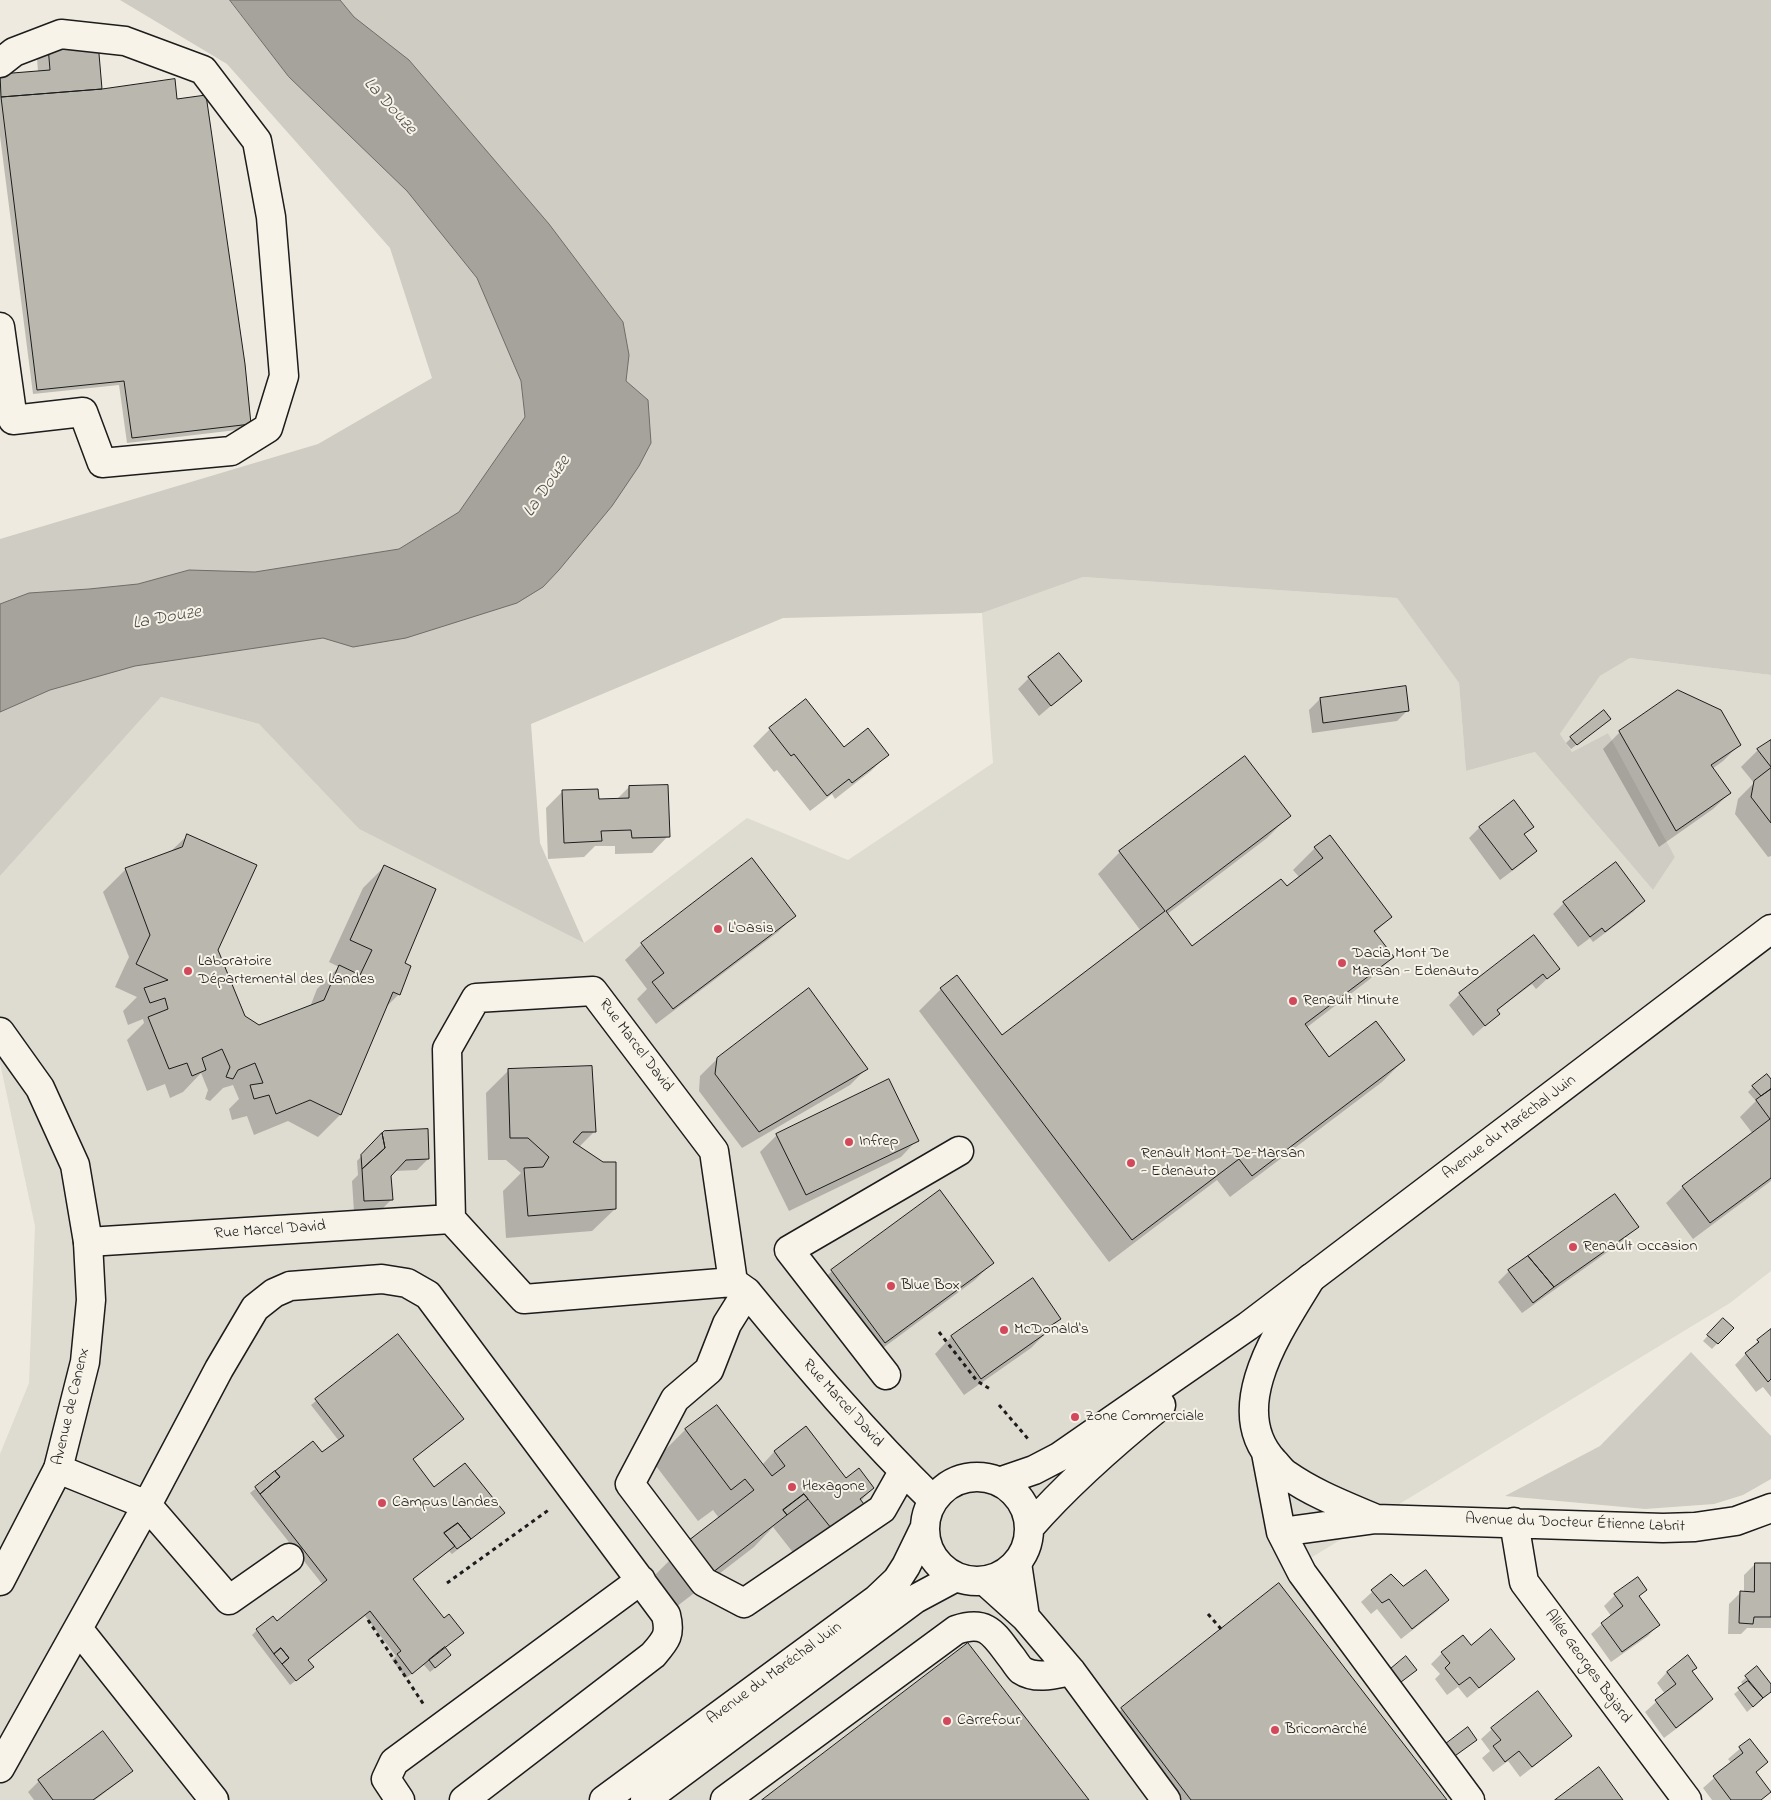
<!DOCTYPE html>
<meta charset="utf-8">
<style>
body{margin:0}
canvas{display:block;background:#eeeae0}
</style>
<canvas width="1771" height="1800"></canvas>
<script>
const g = document.querySelector('canvas').getContext('2d');
g.lineJoin = 'round';
function fillPath(path, color) { g.fillStyle = color; g.fill(path, 'evenodd'); }
function strokePath(path, color, width, dash) { g.strokeStyle = color; g.lineWidth = width; g.lineCap = dash ? 'butt' : 'round'; g.setLineDash(dash || []); g.stroke(path); }
function write(font, color, halo, rows, align = 'center') {
  g.font = font + ' "Indie Flower",sans-serif'; g.lineWidth = 4; g.setLineDash([]); g.textBaseline = 'middle'; g.strokeStyle = halo; g.fillStyle = color; for (const [text, x, y, turn = 0] of rows) {
    g.save(); g.translate(x, y); g.rotate((+turn || 0) * Math.PI / 180); g.textAlign = isNaN(turn) ? turn : align; if (halo) g.strokeText(text, 0, 0); g.fillText(text, 0, 0); g.restore();
  }
}
const built = new Path2D(`
 M 1083,577 L 1397,598 L 1459,683 L 1466,771 L 1535,752 L 1653,890 L 1675,857 L 1608,733 L 1572,752 L 1560,734 L 1600,676 L 1630,658 L 1771,675 L 1771,1271 L 1730,1303 L 1304,1562 L 1487,1800 L 0,1800 L 0,1454 L 29,1383 L 35,1226 L 0,1063 L 0,876 L 161,697 L 259,724 L 359,829 L 584,943 L 747,818 L 848,860 L 993,763 L 982,613 Z`);
const green = new Path2D(`
 M 120,0 L 1771,0 L 1771,675 L 1630,658 L 1600,676 L 1560,734 L 1572,752 L 1608,733 L 1675,857 L 1653,890 L 1535,752 L 1466,771 L 1459,683 L 1397,598 L 1083,577 L 982,613 L 783,618 L 531,724 L 540,843 L 584,943 L 359,829 L 259,724 L 161,697 L 0,876 L 0,539 L 318,444 L 432,378 L 390,248 L 227,64 Z
 M 1691,1352 L 1771,1436 L 1771,1479 L 1743,1495 L 1714,1504 L 1645,1509 L 1505,1496 L 1600,1446 Z`);
const water = new Path2D(`
 M 230,0 L 340,0 L 354,17 L 409,60 L 549,224 L 623,322 L 629,355 L 626,381 L 648,400 L 651,443 L 639,466 L 612,506 L 559,570 L 543,587 L 517,603 L 406,638 L 353,647 L 323,638 L 135,666 L 50,690 L 0,712 L 0,604 L 29,593 L 89,589 L 138,584 L 189,570 L 255,572 L 399,549 L 459,512 L 525,417 L 521,381 L 477,278 L 407,191 L 289,77 Z`);
const shadow = new Path2D(`
 M 48,47 L 98,91 L 176,100 L 250,424 L 245,429 L 127,443 L 119,385 L 33,394 L 0,136 L 0,75 L 38,72 L 37,58 Z
 M 1059,655 L 1080,681 L 1039,716 L 1018,689 L 1029,678 Z
 M 1320,699 L 1408,710 L 1397,721 L 1312,733 L 1309,710 Z
 M 806,701 L 843,749 L 887,755 L 871,771 L 835,799 L 832,794 L 810,811 L 777,770 L 774,772 L 753,746 L 770,729 Z
 M 1604,724 L 1571,749 L 1566,743 L 1571,738 Z
 M 1620,732 L 1739,745 L 1723,761 L 1712,769 L 1730,793 L 1713,809 L 1659,847 L 1603,749 Z
 M 1771,742 L 1771,856 L 1768,857 L 1735,814 L 1738,799 L 1754,783 L 1741,767 L 1758,750 Z
 M 629,787 L 668,836 L 652,853 L 615,854 L 615,846 L 595,846 L 584,857 L 548,859 L 546,808 L 563,791 L 598,800 L 617,799 Z
 M 1289,816 L 1267,838 L 1166,915 L 1192,948 L 1287,888 L 1300,878 L 1293,870 L 1315,848 L 1391,917 L 1374,933 L 1392,957 L 1370,979 L 1306,1028 L 1329,1058 L 1404,1060 L 1382,1082 L 1230,1197 L 1217,1180 L 1109,1262 L 919,1011 L 941,989 L 1002,1036 L 1141,931 L 1098,874 L 1120,852 Z
 M 1532,826 L 1523,836 L 1535,851 L 1524,862 L 1500,880 L 1469,838 L 1480,827 Z
 M 188,835 L 217,950 L 244,1017 L 259,1026 L 310,1007 L 317,989 L 339,967 L 329,962 L 363,888 L 385,866 L 404,964 L 399,994 L 386,1007 L 340,1115 L 318,1137 L 288,1121 L 254,1135 L 247,1116 L 232,1120 L 229,1109 L 239,1099 L 233,1085 L 223,1088 L 210,1101 L 205,1099 L 208,1090 L 201,1073 L 183,1092 L 170,1098 L 165,1084 L 147,1091 L 127,1040 L 144,1023 L 143,1019 L 128,1025 L 123,1011 L 137,997 L 115,987 L 129,957 L 103,892 L 125,870 L 170,852 Z
 M 1643,901 L 1633,912 L 1593,942 L 1590,938 L 1578,947 L 1553,914 L 1564,903 Z
 M 794,916 L 778,932 L 656,1024 L 637,999 L 647,989 L 625,960 L 642,944 Z
 M 1534,937 L 1558,969 L 1536,989 L 1532,984 L 1496,1011 L 1498,1014 L 1473,1036 L 1449,1005 L 1460,994 Z
 M 717,1059 L 866,1069 L 850,1085 L 742,1148 L 699,1091 L 700,1076 Z
 M 508,1071 L 595,1131 L 579,1147 L 615,1209 L 592,1231 L 506,1238 L 503,1191 L 521,1173 L 506,1160 L 488,1160 L 486,1093 Z
 M 1771,1081 L 1771,1181 L 1693,1239 L 1666,1203 L 1683,1187 L 1753,1134 L 1740,1117 L 1756,1101 L 1748,1092 L 1753,1087 Z
 M 777,1135 L 917,1140 L 901,1157 L 789,1211 L 760,1152 Z
 M 372,1145 L 428,1159 L 417,1170 L 395,1171 L 390,1175 L 392,1199 L 381,1210 L 354,1212 L 352,1181 L 358,1175 L 357,1161 Z
 M 1637,1227 L 1620,1243 L 1522,1313 L 1498,1282 L 1509,1271 Z
 M 992,1263 L 975,1280 L 868,1359 L 815,1288 L 832,1271 Z
 M 1032,1280 L 1060,1319 L 1031,1348 L 964,1395 L 935,1354 L 951,1337 Z
 M 1723,1319 L 1732,1328 L 1712,1349 L 1703,1341 Z
 M 1771,1331 L 1771,1397 L 1763,1387 L 1756,1392 L 1735,1365 L 1758,1341 Z
 M 398,1336 L 412,1459 L 434,1489 L 498,1518 L 452,1554 L 449,1551 L 412,1579 L 444,1648 L 445,1660 L 430,1672 L 424,1665 L 406,1678 L 392,1660 L 396,1656 L 365,1616 L 307,1661 L 307,1672 L 290,1685 L 252,1635 L 257,1630 L 277,1622 L 323,1585 L 250,1493 L 313,1443 L 322,1454 L 339,1441 L 311,1405 Z
 M 717,1406 L 762,1465 L 774,1452 L 806,1428 L 846,1480 L 873,1488 L 802,1564 L 773,1527 L 754,1547 L 676,1607 L 653,1577 L 685,1545 L 719,1518 L 713,1510 L 698,1521 L 653,1462 L 685,1430 Z
 M 1755,1564 L 1771,1564 L 1771,1628 L 1747,1628 L 1741,1634 L 1728,1634 L 1729,1604 L 1740,1593 L 1744,1593 L 1744,1575 Z
 M 1391,1575 L 1403,1588 L 1447,1600 L 1437,1611 L 1401,1639 L 1377,1609 L 1371,1614 L 1361,1602 Z
 M 1638,1579 L 1645,1590 L 1638,1597 L 1658,1625 L 1648,1636 L 1611,1662 L 1591,1634 L 1611,1616 L 1604,1606 L 1615,1595 Z
 M 1471,1647 L 1513,1659 L 1502,1670 L 1467,1698 L 1458,1687 L 1447,1695 L 1435,1679 L 1440,1674 L 1431,1664 L 1442,1653 Z
 M 1696,1667 L 1691,1672 L 1712,1699 L 1701,1710 L 1664,1738 L 1645,1712 L 1665,1694 L 1657,1683 L 1667,1672 Z
 M 1757,1668 L 1771,1686 L 1771,1691 L 1747,1712 L 1734,1694 L 1744,1686 L 1741,1682 Z
 M 1122,1709 L 1445,1800 L 1152,1800 L 1100,1731 Z
 M 1492,1729 L 1570,1736 L 1560,1746 L 1520,1777 L 1508,1761 L 1493,1772 L 1482,1758 L 1490,1751 L 1481,1739 Z
 M 103,1733 L 131,1770 L 120,1781 L 95,1800 L 34,1800 L 28,1792 L 39,1781 Z
 M 1750,1740 L 1755,1773 L 1770,1792 L 1761,1800 L 1712,1800 L 1703,1788 L 1731,1763 L 1728,1759 Z`);
const building = new Path2D(`
 M 98,42 L 102,89 L 1,97 L 0,74 L 50,70 L 48,46 Z
 M 175,79 L 177,99 L 206,95 L 245,364 L 251,424 L 132,438 L 124,381 L 37,390 L 1,97 L 102,89 Z
 M 1059,653 L 1082,681 L 1051,706 L 1028,677 Z
 M 1406,686 L 1409,711 L 1323,723 L 1320,698 Z
 M 1678,690 L 1721,710 L 1741,745 L 1711,765 L 1731,793 L 1676,831 L 1619,731 Z
 M 806,699 L 844,747 L 868,728 L 889,755 L 852,783 L 849,779 L 827,796 L 794,754 L 791,756 L 769,728 Z
 M 1604,710 L 1611,719 L 1577,745 L 1570,737 Z
 M 1771,740 L 1771,767 L 1757,749 Z
 M 1245,756 L 1291,816 L 1166,911 L 1192,946 L 1281,879 L 1287,886 L 1323,858 L 1314,847 L 1330,835 L 1392,917 L 1374,931 L 1394,957 L 1305,1024 L 1329,1057 L 1376,1021 L 1405,1060 L 1252,1176 L 1239,1159 L 1132,1240 L 940,988 L 957,975 L 1002,1035 L 1165,911 L 1119,851 Z
 M 1771,768 L 1771,823 L 1751,797 L 1754,781 Z
 M 668,785 L 670,837 L 632,838 L 631,830 L 601,831 L 602,841 L 564,843 L 562,790 L 598,789 L 599,799 L 629,798 L 629,786 Z
 M 1514,800 L 1534,827 L 1524,834 L 1537,851 L 1512,870 L 1479,827 Z
 M 187,834 L 257,865 L 218,950 L 245,1016 L 259,1025 L 324,1000 L 339,965 L 360,975 L 372,950 L 350,940 L 384,865 L 436,889 L 405,963 L 411,966 L 400,995 L 393,992 L 341,1115 L 310,1100 L 276,1114 L 269,1095 L 254,1099 L 250,1085 L 263,1083 L 255,1063 L 238,1070 L 233,1079 L 226,1077 L 230,1067 L 222,1049 L 202,1058 L 206,1070 L 192,1076 L 187,1063 L 169,1069 L 148,1017 L 168,1009 L 165,998 L 150,1003 L 144,988 L 168,980 L 136,964 L 150,935 L 125,868 L 182,847 Z
 M 752,858 L 796,916 L 673,1009 L 652,982 L 664,973 L 641,943 Z
 M 1616,862 L 1645,901 L 1605,932 L 1602,928 L 1590,937 L 1563,902 Z
 M 1534,935 L 1560,969 L 1547,979 L 1543,974 L 1497,1010 L 1500,1014 L 1485,1026 L 1459,993 Z
 M 809,988 L 868,1069 L 759,1132 L 715,1074 L 717,1058 Z
 M 592,1066 L 596,1132 L 582,1132 L 573,1142 L 603,1162 L 616,1162 L 616,1209 L 528,1216 L 524,1168 L 543,1167 L 549,1157 L 528,1138 L 510,1138 L 508,1069 Z
 M 1767,1074 L 1771,1079 L 1771,1089 L 1761,1096 L 1752,1086 Z
 M 889,1079 L 919,1141 L 806,1195 L 776,1134 Z
 M 1771,1089 L 1771,1178 L 1710,1223 L 1682,1186 L 1770,1119 L 1756,1100 Z
 M 428,1129 L 429,1159 L 406,1160 L 391,1176 L 393,1200 L 364,1201 L 362,1169 L 385,1148 L 382,1133 L 384,1131 Z
 M 382,1133 L 385,1148 L 362,1169 L 361,1155 Z
 M 940,1190 L 994,1263 L 885,1343 L 831,1270 Z
 M 1615,1194 L 1639,1227 L 1554,1287 L 1528,1256 Z
 M 1528,1256 L 1554,1287 L 1533,1303 L 1508,1270 Z
 M 1033,1278 L 1061,1319 L 1047,1328 L 1049,1331 L 981,1379 L 951,1336 Z
 M 1723,1318 L 1734,1328 L 1718,1344 L 1707,1335 Z
 M 1771,1329 L 1771,1379 L 1768,1382 L 1745,1353 L 1759,1342 L 1757,1340 Z
 M 398,1334 L 464,1419 L 413,1459 L 434,1487 L 465,1463 L 505,1513 L 471,1539 L 458,1523 L 444,1533 L 455,1546 L 413,1579 L 444,1618 L 449,1614 L 464,1633 L 429,1660 L 412,1674 L 397,1654 L 401,1651 L 370,1611 L 308,1660 L 314,1667 L 296,1681 L 282,1664 L 289,1658 L 281,1648 L 274,1654 L 256,1629 L 273,1616 L 277,1621 L 327,1580 L 260,1494 L 280,1477 L 275,1471 L 313,1441 L 322,1452 L 344,1436 L 315,1399 Z
 M 717,1405 L 772,1476 L 785,1466 L 774,1451 L 806,1426 L 846,1478 L 859,1468 L 874,1488 L 860,1499 L 867,1508 L 835,1533 L 804,1494 L 783,1510 L 787,1515 L 708,1576 L 684,1544 L 754,1490 L 745,1479 L 731,1490 L 685,1429 Z
 M 275,1471 L 280,1477 L 260,1494 L 255,1487 Z
 M 804,1494 L 808,1499 L 787,1515 L 783,1510 Z
 M 458,1523 L 471,1539 L 457,1549 L 444,1533 Z
 M 1755,1563 L 1771,1563 L 1771,1617 L 1754,1617 L 1753,1624 L 1739,1623 L 1740,1591 L 1754,1592 Z
 M 1426,1570 L 1449,1600 L 1412,1629 L 1389,1599 L 1382,1603 L 1371,1590 L 1391,1574 L 1403,1586 Z
 M 1638,1577 L 1647,1590 L 1639,1596 L 1660,1625 L 1622,1652 L 1601,1623 L 1623,1606 L 1614,1594 Z
 M 1279,1583 L 1447,1800 L 1191,1800 L 1121,1708 Z
 M 1491,1629 L 1515,1659 L 1479,1688 L 1470,1677 L 1459,1685 L 1445,1668 L 1450,1663 L 1441,1652 L 1463,1635 L 1471,1645 Z
 M 968,1643 L 1089,1800 L 762,1800 Z
 M 445,1647 L 451,1655 L 435,1668 L 429,1660 Z
 M 281,1648 L 289,1658 L 282,1664 L 274,1654 Z
 M 1688,1655 L 1697,1668 L 1692,1671 L 1713,1699 L 1676,1728 L 1655,1700 L 1676,1684 L 1667,1672 Z
 M 1406,1656 L 1417,1670 L 1397,1685 L 1387,1672 Z
 M 1757,1666 L 1771,1684 L 1771,1692 L 1763,1698 L 1745,1676 Z
 M 1748,1681 L 1763,1698 L 1753,1707 L 1738,1688 Z
 M 1538,1691 L 1572,1736 L 1532,1767 L 1519,1751 L 1505,1762 L 1493,1746 L 1501,1740 L 1491,1728 Z
 M 1468,1727 L 1477,1740 L 1452,1758 L 1443,1746 Z
 M 103,1731 L 133,1771 L 93,1800 L 53,1800 L 38,1780 Z
 M 1750,1739 L 1768,1762 L 1756,1772 L 1771,1792 L 1761,1800 L 1731,1800 L 1713,1776 L 1743,1753 L 1739,1747 Z
 M 1599,1767 L 1623,1800 L 1555,1800 Z`);
const path = new Path2D(`
 M 939,1332 L 977,1381 L 990,1389
 M 999,1405 L 1029,1440
 M 447,1583 L 550,1509
 M 1208,1614 L 1221,1629
 M 368,1620 L 424,1705`);
const minor = new Path2D(`
 M 0,63 L 14,52 L 61,34 L 125,41 L 203,70 L 257,141 L 271,217 L 284,376 L 268,428 L 231,451 L 102,463 L 83,412 L 13,420 L 0,327
 M 88,1242 L 451,1219
 M 1311,1278 C 1281,1328 1223,1408 1274,1462 C 1278,1466 1282,1472 1287,1475 C 1314,1494 1346,1506 1376,1519
 M 733,1282 L 714,1151 L 593,991 L 476,998 L 447,1049 L 451,1219 L 524,1299 L 733,1282 L 747,1292 C 806,1364 866,1435 933,1500
 M 747,1292 L 727,1324 L 709,1370 L 675,1399 L 630,1484 L 704,1582 L 744,1603 L 882,1509 L 903,1472
 M 886,1375 L 789,1250 L 959,1151
 M 1266,1453 L 1281,1532 L 1302,1573 L 1470,1800
 M 58,1469 L 147,1505 L 229,1600 L 289,1558
 M 1514,1522 L 1524,1582 L 1687,1800
 M 1281,1532 L 1376,1519 L 1663,1528 L 1695,1527 L 1736,1521 L 1771,1508
 M 1017,1563 L 1025,1617
 M 985,1581 L 1025,1617 L 1071,1671 L 1166,1800
 M 79,1630 L 214,1800
 M 0,1768 L 147,1505 L 219,1369 L 255,1308 L 274,1293 L 290,1286 L 382,1279 L 407,1283 L 428,1295 L 666,1615 C 671,1635 666,1640 653,1655 L 464,1800
 M 400,1800 L 386,1779 L 394,1762 L 641,1580
 M 725,1800 L 956,1630 C 988,1619 994,1635 1012,1658 C 1015,1662 1018,1667 1021,1670 C 1036,1680 1056,1674 1071,1671`);
const major = new Path2D(`
 M 0,1032 L 40,1088 L 75,1165 L 88,1242 L 91,1300 L 85,1362 L 58,1469 L 0,1581
 M925 1529a52 52 0 1 1 104 0a52 52 0 1 1-104 0Z
 M 999,1482 L 1034,1470 L 1059,1457 L 1248,1326 L 1771,929
 M 1029,1528 C 1069,1482 1114,1443 1161,1405
 M 604,1800 L 877,1599 L 897,1580 L 906,1566 L 924,1529
 M 645,1800 L 915,1599 L 956,1577`);
const markers = [
 [718,929,5,"#d1495b"],
 [1342,963,5,"#d1495b"],
 [188,971,5,"#d1495b"],
 [1293,1001,5,"#d1495b"],
 [849,1142,5,"#d1495b"],
 [1131,1163,5,"#d1495b"],
 [1573,1247,5,"#d1495b"],
 [891,1286,5,"#d1495b"],
 [1004,1330,5,"#d1495b"],
 [1075,1417,5,"#d1495b"],
 [792,1487,5,"#d1495b"],
 [382,1503,5,"#d1495b"],
 [947,1721,5,"#d1495b"],
 [1275,1730,5,"#d1495b"]
];
const poiNames = [
 ["L'Oasis",728,929],
 ["Dacia Mont De",1352,954],
 ["Marsan - Edenauto",1352,972],
 ["Laboratoire",198,962],
 ["Départemental des Landes",198,980],
 ["Renault Minute",1303,1001],
 ["Infrep",859,1142],
 ["Renault Mont-De-Marsan",1141,1154],
 ["- Edenauto",1141,1172],
 ["Renault Occasion",1583,1247],
 ["Blue Box",901,1286],
 ["McDonald's",1014,1330],
 ["Zone Commerciale",1085,1417],
 ["Hexagone",802,1487],
 ["Campus Landes",392,1503],
 ["Carrefour",957,1721],
 ["Bricomarché",1285,1730]
];
const streetNames = [
 ["Rue Marcel David",635,1046,53],
 ["Avenue du Maréchal Juin",1510,1128,-37],
 ["Rue Marcel David",270,1231,-4],
 ["Rue Marcel David",842,1404,48],
 ["Avenue de Canenx",72,1407,-77],
 ["Avenue du Docteur Étienne Labrit",1575,1524,2],
 ["Allée Georges Bajard",1587,1667,54],
 ["Avenue du Maréchal Juin",775,1674,-36]
];
const waterNames = [
 ["La Douze",389,107,48],
 ["La Douze",548,487,-56],
 ["La Douze",167,619,-10]
];
fillPath(built, '#dedbd1');
fillPath(green, '#cfccc3');
fillPath(water, '#a6a39d');
strokePath(water, '#6f6d69', 1);
fillPath(shadow, '#0003');
fillPath(building, '#bab7af');
strokePath(building, '#1c1c1c', 1);
strokePath(minor, '#1c1c1c', 31);
strokePath(major, '#1c1c1c', 31);
strokePath(path, '#1c1c1c', 3, [4, 4]);
strokePath(minor, '#f7f3e8', 28);
strokePath(major, '#f7f3e8', 28);
for (const [x, y, r, color] of markers) { const dot = new Path2D(); dot.arc(x, y, r, 0, 2 * Math.PI); g.fillStyle = color; g.fill(dot); strokePath(dot, '#f7f3e8', 2); }
write('16px', '#1c1c1c', '#f7f3e8', poiNames, 'left');
write('16px', '#1c1c1c', '#f7f3e8', streetNames);
write('italic 18px', '#535250', '#f7f3e8', waterNames);
</script>
